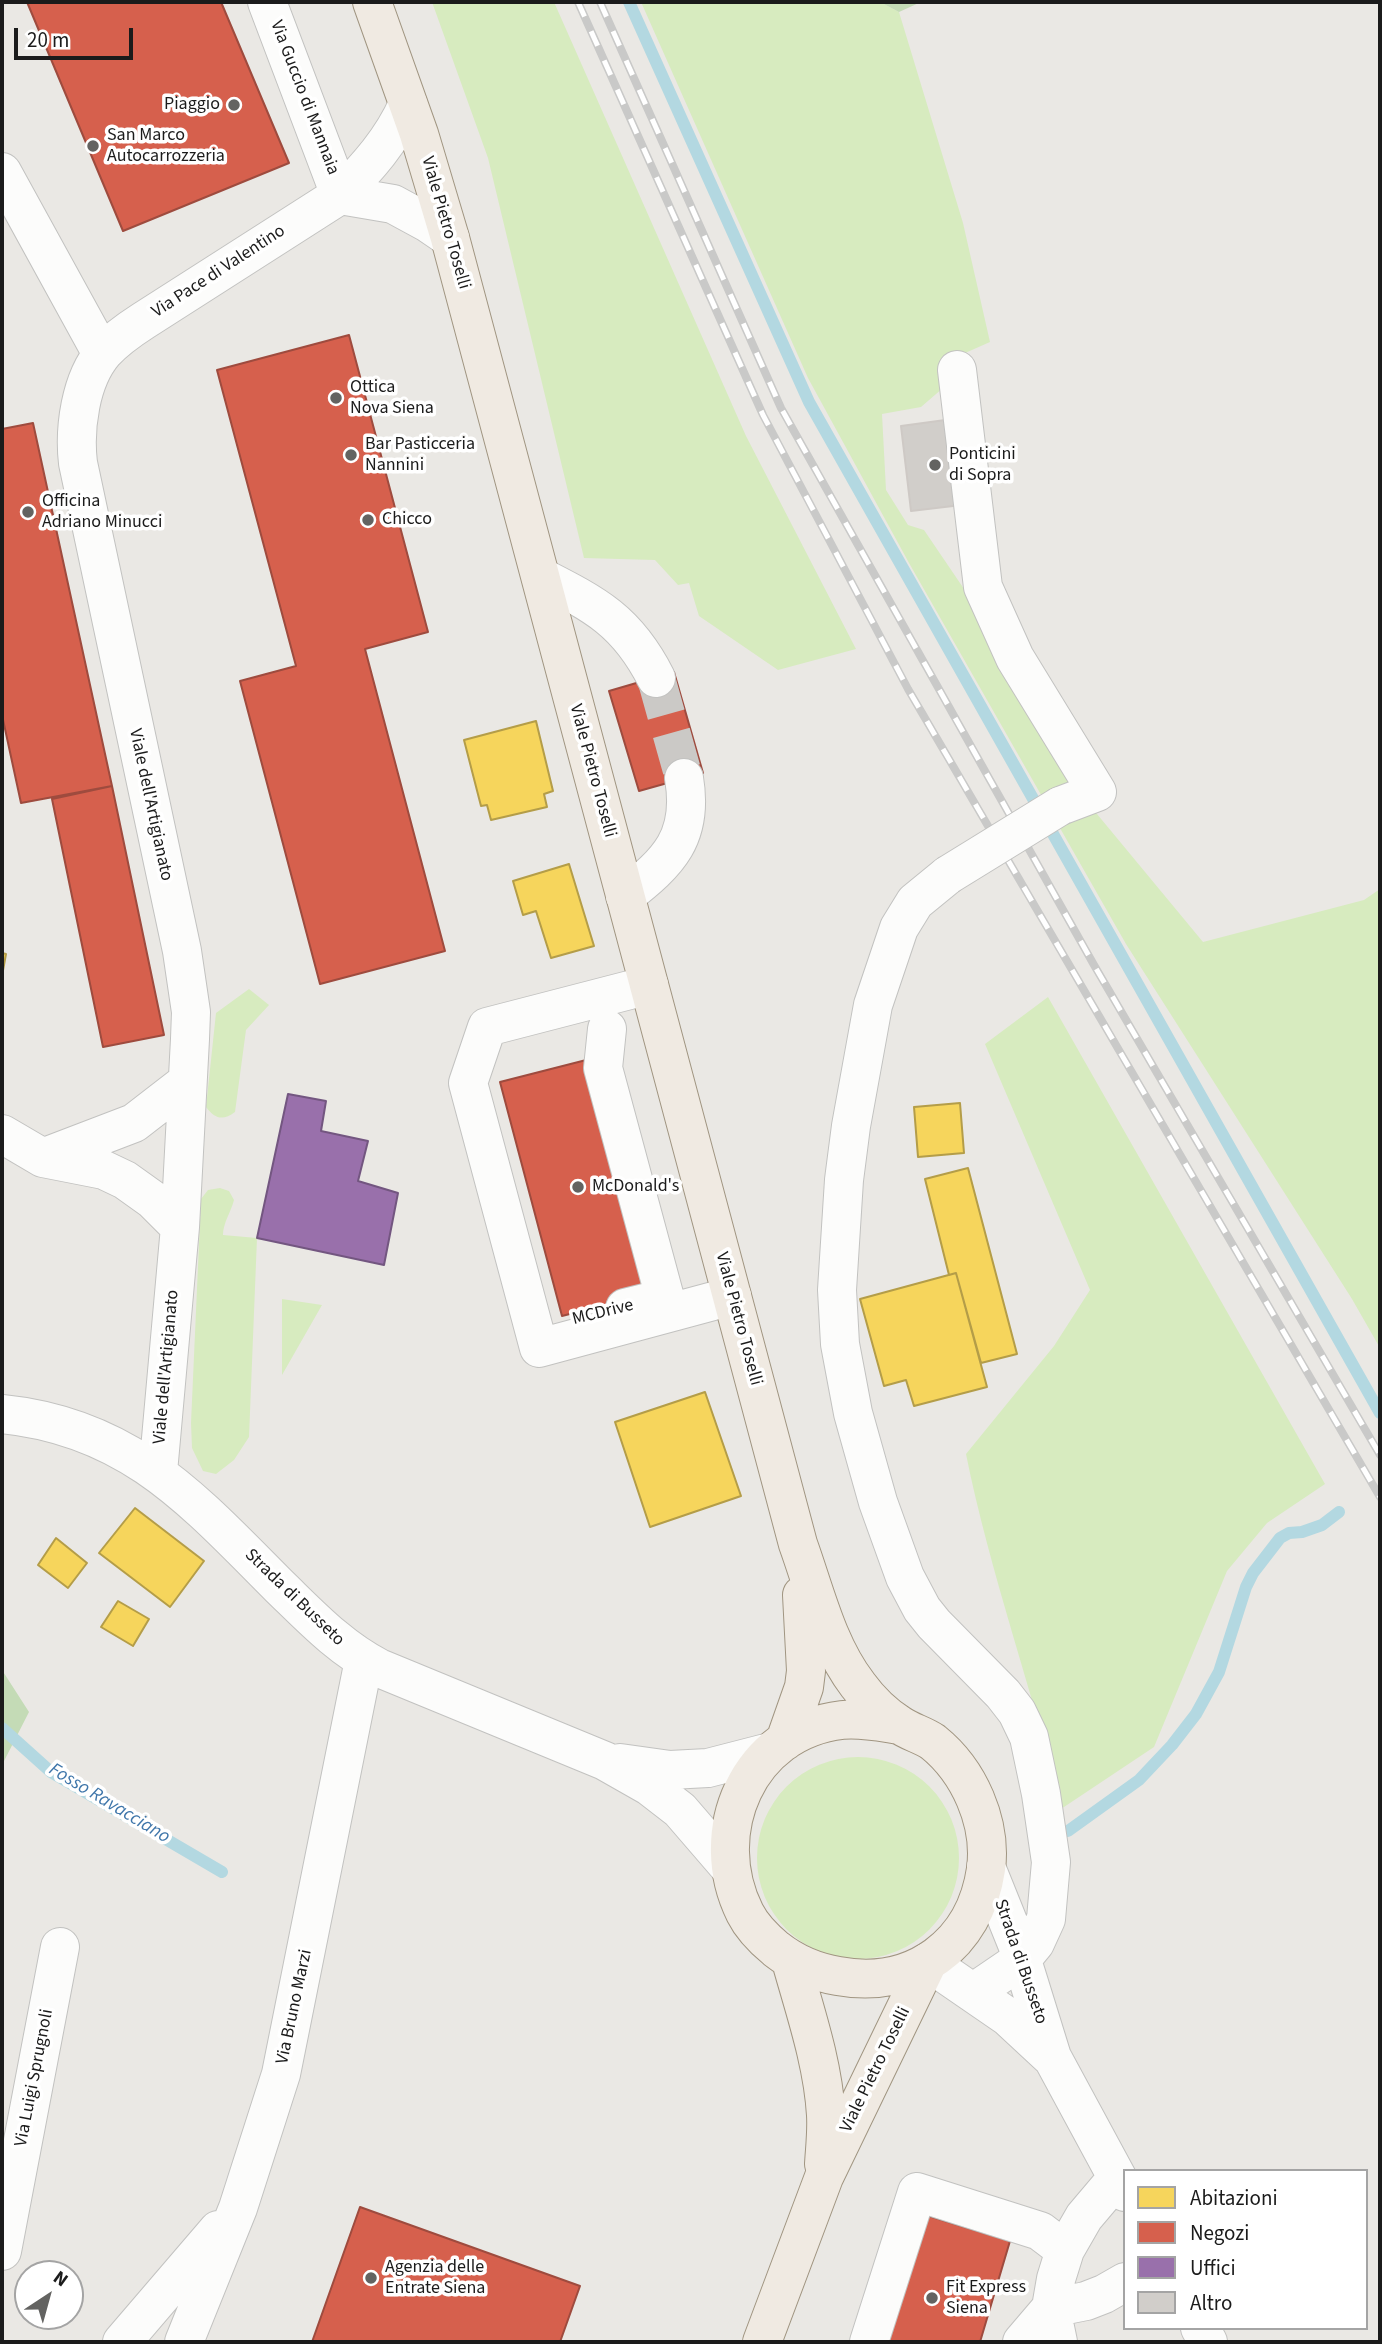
<!DOCTYPE html>
<style>
body{margin:0}
#map{position:relative;width:1382px;height:2344px;overflow:hidden;background:#eae8e4;font-family:"Source Sans 3",sans-serif}
canvas{display:block}
.frame{position:absolute;inset:0;border:4px solid #1b1b1b;pointer-events:none}
.legend{position:absolute;left:1123px;top:2169px;width:245px;height:161px;box-sizing:border-box;background:#fff;border:2px solid #a4a4a4;margin:0;padding:9px 12px;list-style:none;font-size:21px;color:#1b1b1b}
.legend li{display:flex;align-items:center;gap:14px;height:35px}
.legend b{width:35px;border:2px solid #a4a4a4}
.north{position:absolute;left:14px;top:2260px;width:70px;height:70px;box-sizing:border-box;background:#fff;border:2px solid #a4a4a4;border-radius:50%;rotate:36deg;font-size:19px;font-weight:700;line-height:28px;text-align:center;color:#1b1b1b}
.north::after{content:'';display:block;margin:auto;width:24px;height:32px;background:#636361;clip-path:polygon(50% 0,100% 100%,50% 72%,0 100%)}
.scale{position:absolute;left:14px;top:28px;width:119px;height:32px;box-sizing:border-box;border:4px solid #1b1b1b;border-top:0;padding-left:9px;font-size:21px;line-height:24px;white-space:nowrap;color:#1b1b1b;-webkit-text-stroke:5px #fff;paint-order:stroke}
</style>
<div id="map">
<canvas width="1382" height="2344"></canvas>
<div class="frame"></div>
<ul class="legend">
<li><b style="height:19px;background:#f6d55c"></b>Abitazioni</li>
<li><b style="height:19px;background:#d6604d"></b>Negozi</li>
<li><b style="height:19px;background:#9970ab"></b>Uffici</li>
<li><b style="height:19px;background:#d1ceca"></b>Altro</li>
</ul>
<div class="north">N</div>
<div class="scale">20 m</div>
</div>
<script>
const g = document.querySelector('canvas').getContext('2d');
g.lineJoin = 'round';
function fillPath(path, color) { g.fillStyle = color; g.fill(path, 'evenodd'); }
function strokePath(path, color, width, dash) { g.strokeStyle = color; g.lineWidth = width; g.lineCap = dash ? 'butt' : 'round'; g.setLineDash(dash || []); g.stroke(path); }
function write(font, color, halo, rows, align = 'center') {
  g.font = font + ' "Source Sans 3",sans-serif'; g.lineWidth = 7; g.setLineDash([]); g.textBaseline = 'middle'; g.strokeStyle = halo; g.fillStyle = color; for (const [text, x, y, turn = 0] of rows) {
    g.save(); g.translate(x, y); g.rotate((+turn || 0) * Math.PI / 180); g.textAlign = isNaN(turn) ? turn : align; if (halo) g.strokeText(text, 0, 0); g.fillText(text, 0, 0); g.restore();
  }
}
const grass = new Path2D(`
 M 432,2 L 554,2 L 746,436 L 856,649 L 778,670 L 699,616 L 689,583 L 678,585 L 655,560 L 584,558 L 488,158 Z
 M 641,2 L 880,2 L 899,12 L 963,223 L 990,342 L 938,365 L 943,388 L 921,407 L 882,414 L 886,490 L 908,525 L 924,530 L 979,611 L 1043,726 L 1097,814 L 1203,942 L 1364,900 L 1380,889 L 1380,1348 L 1352,1299 L 1126,944 L 909,563 L 808,378 Z
 M 249,989 L 269,1005 L 246,1030 L 235,1112 C 223,1121 215,1119 206,1107 L 216,1013 Z
 M 1048,997 L 1325,1484 L 1267,1523 L 1227,1571 L 1154,1747 L 1061,1809 C 1033,1690 990,1574 966,1454 L 1054,1346 L 1090,1290 L 985,1044 Z
 M 220,1188 L 229,1191 L 234,1200 C 231,1212 223,1223 223,1235 L 257,1238 L 249,1437 L 234,1460 L 216,1474 L 203,1471 L 192,1448 L 191,1423 L 201,1199 L 208,1190 Z
 M 282,1299 L 322,1305 L 282,1375 Z
 M757 1858a101 101 0 1 1 202 0a101 101 0 1 1-202 0Z`);
const forest = new Path2D(`
 M 880,2 L 921,2 L 899,12 Z
 M 2,1670 L 29,1712 L 2,1765 Z`);
const homes = new Path2D(`
 M 536,721 L 553,791 L 544,794 L 547,807 L 491,820 L 487,805 L 481,806 L 464,740 Z
 M 569,864 L 594,946 L 551,958 L 536,911 L 523,915 L 513,881 Z
 M 2,953 L 6,954 L 2,976 Z
 M 960,1103 L 964,1153 L 918,1157 L 914,1107 Z
 M 968,1168 L 1017,1354 L 981,1363 L 956,1273 L 949,1275 L 925,1179 Z
 M 956,1273 L 987,1387 L 914,1406 L 906,1380 L 884,1386 L 860,1299 Z
 M 705,1392 L 741,1496 L 650,1527 L 615,1422 Z
 M 135,1508 L 204,1561 L 170,1607 L 99,1553 Z
 M 56,1538 L 87,1563 L 68,1588 L 38,1565 Z
 M 118,1601 L 149,1619 L 133,1646 L 101,1627 Z`);
const shops = new Path2D(`
 M 27,2 L 221,2 L 289,163 L 123,231 Z
 M 349,335 L 428,632 L 365,649 L 445,951 L 320,984 L 240,681 L 296,666 L 217,370 Z
 M 33,423 L 112,786 L 21,803 L 2,715 L 2,429 Z
 M 674,672 L 703,773 L 639,791 L 609,691 Z
 M 112,786 L 164,1035 L 103,1047 L 52,799 Z
 M 594,1058 L 655,1292 L 562,1316 L 500,1082 Z
 M 360,2207 L 580,2286 L 560,2342 L 312,2342 Z
 M 919,2213 L 1010,2241 L 980,2342 L 880,2342 Z`);
const offices = new Path2D(`
 M 288,1094 L 326,1101 L 321,1131 L 368,1141 L 358,1181 L 398,1193 L 384,1265 L 257,1238 Z`);
const stream = new Path2D(`
 M 629,2 L 809,402 L 1380,1413
 M 2,1728 L 51,1772 L 222,1872
 M 1068,1831 L 1139,1780 L 1172,1745 L 1196,1714 L 1219,1672 L 1246,1587 L 1253,1573 L 1280,1538 L 1289,1533 L 1302,1532 L 1322,1525 L 1339,1512`);
const building = new Path2D(`
 M 960,418 L 970,504 L 911,511 L 901,426 Z`);
const minorTunnel = new Path2D(`
 M 656,678 L 684,778`);
const minor = new Path2D(`
 M 267,2 L 340,195
 M 2,172 L 102,354
 M 340,195 L 393,204 L 428,223 L 450,238
 M 957,370 L 983,587 L 1015,658 L 1097,792 L 1060,806
 M 541,577 C 596,605 627,621 656,678
 M 948,875 L 915,902 L 899,928 L 873,1005 L 851,1126 L 844,1180 L 837,1290 L 840,1344 L 853,1413 L 878,1502 L 905,1577 L 922,1609 L 934,1624 L 1003,1694 L 1017,1712 L 1029,1737 L 1041,1794 L 1051,1862 L 1046,1919 L 1035,1943 L 1021,1960 L 974,1992
 M 625,896 C 669,862 694,837 684,778
 M 649,985 L 487,1027 L 468,1083 L 539,1348 L 732,1296
 M 607,1029 L 603,1068 L 665,1298 L 625,1308
 M 2,1134 L 43,1158 L 104,1170 L 125,1180 L 153,1200 L 180,1227
 M 45,1157 L 134,1123 L 187,1082
 M 2,1414 C 131,1427 194,1501 280,1587 C 311,1617 340,1648 379,1668 L 605,1761 L 649,1786 L 680,1810 L 730,1868
 M 158,1472 L 180,1227 L 190,1039 L 191,1012 L 182,951 L 78,463 C 74,429 80,380 104,352 C 115,340 129,330 143,321 L 340,195 C 368,167 392,140 408,104
 M 620,1763 L 670,1770 L 708,1768 L 770,1752
 M 986,1867 L 1017,1944 L 1052,2057 L 1125,2192
 M 928,1962 L 1008,2017 L 1050,2056
 M 2,2251 L 60,1947
 M 1200,2328 L 1208,2342
 M 122,2342 L 218,2230
 M 184,2342 L 238,2208 L 281,2074 L 364,1660
 M 869,2342 L 917,2192 L 1040,2231 L 1065,2250
 M 1022,2342 L 1051,2308 L 1086,2301 L 1104,2294 L 1125,2282
 M 1058,2342 L 1051,2308 L 1056,2279 L 1065,2250 L 1084,2217 L 1117,2178`);
const major = new Path2D(`
 M 372,2 L 419,134 L 450,238 L 798,1544 C 815,1591 827,1645 858,1685 C 869,1700 884,1715 900,1725 C 910,1732 923,1735 933,1742 C 969,1771 992,1822 986,1869 C 975,1945 914,1990 838,1976 C 814,1972 795,1964 776,1949 C 764,1939 752,1927 745,1913 C 705,1833 747,1731 842,1720 C 861,1718 880,1722 900,1725
 M 785,1741 L 804,1687 L 806,1671 L 802,1595
 M 791,1961 C 805,2011 823,2063 826,2115 C 827,2131 825,2148 824,2164
 M 762,2342 L 824,2177 L 928,1962`);
const rail = new Path2D(`
 M 578,2 L 763,415 L 908,689 L 1380,1497
 M 600,2 L 781,408 L 1094,965 L 1380,1455`);
const minorBridge = new Path2D(`
 M 948,875 L 1060,806`);
const markers = [
 [234,105,7,"#636361"],
 [93,146,7,"#636361"],
 [336,398,7,"#636361"],
 [351,455,7,"#636361"],
 [935,465,7,"#636361"],
 [28,512,7,"#636361"],
 [368,520,7,"#636361"],
 [578,1187,7,"#636361"],
 [371,2278,7,"#636361"],
 [932,2298,7,"#636361"]
];
const streetNames = [
 ["Via Guccio di Mannaia",304,98,69],
 ["Viale Pietro Toselli",445,223,74],
 ["Via Pace di Valentino",219,272,-33],
 ["Viale Pietro Toselli",592,771,75],
 ["Viale dell'Artigianato",150,805,78],
 ["MCDrive",603,1313,-14],
 ["Viale Pietro Toselli",738,1319,75],
 ["Viale dell'Artigianato",167,1367,-85],
 ["Strada di Busseto",294,1598,44],
 ["Strada di Busseto",1020,1962,71],
 ["Via Bruno Marzi",295,2007,-78],
 ["Viale Pietro Toselli",876,2070,-64],
 ["Via Luigi Sprugnoli",35,2078,-79]
];
const poiNames = [
 ["Piaggio",220,105,"right"],
 ["San Marco",107,136],
 ["Autocarrozzeria",107,157],
 ["Ottica",350,388],
 ["Nova Siena",350,409],
 ["Bar Pasticceria",365,445],
 ["Nannini",365,466],
 ["Ponticini",949,455],
 ["di Sopra",949,476],
 ["Officina",42,502],
 ["Adriano Minucci",42,523],
 ["Chicco",382,520],
 ["McDonald's",592,1187],
 ["Agenzia delle",385,2268],
 ["Entrate Siena",385,2289],
 ["Fit Express",946,2288],
 ["Siena",946,2309]
];
const waterNames = [
 ["Fosso Ravacciano",109,1804,31]
];
fillPath(grass, '#d7ebbf');
fillPath(forest, '#c4dbb6');
fillPath(homes, '#f6d55c');
strokePath(homes, '#b49d48', 2);
fillPath(shops, '#d6604d');
strokePath(shops, '#9e4b3e', 2);
fillPath(offices, '#9970ab');
strokePath(offices, '#735680', 2);
strokePath(stream, '#b3d8e1', 12);
fillPath(building, '#d1ceca');
strokePath(building, '#cec9c5', 2);
strokePath(minorTunnel, '#cbc9c6', 38, [38, 19]);
strokePath(minor, '#c2c2c0', 40);
strokePath(major, '#a09581', 40);
strokePath(minor, '#fcfcfb', 38);
strokePath(major, '#f0eae2', 38);
strokePath(rail, '#c9c9c8', 8);
strokePath(rail, '#fff', 5, [16]);
strokePath(minorBridge, '#c2c2c0', 40, []);
strokePath(minorBridge, '#fcfcfb', 38);
for (const [x, y, r, color] of markers) { const dot = new Path2D(); dot.arc(x, y, r, 0, 2 * Math.PI); g.fillStyle = color; g.fill(dot); strokePath(dot, '#fff', 2.5); }
write('18px', '#1b1b1b', '#fff', streetNames);
write('18px', '#1b1b1b', '#fff', poiNames, 'left');
write('italic 19px', '#3f76aa', '#fff', waterNames);
</script>
